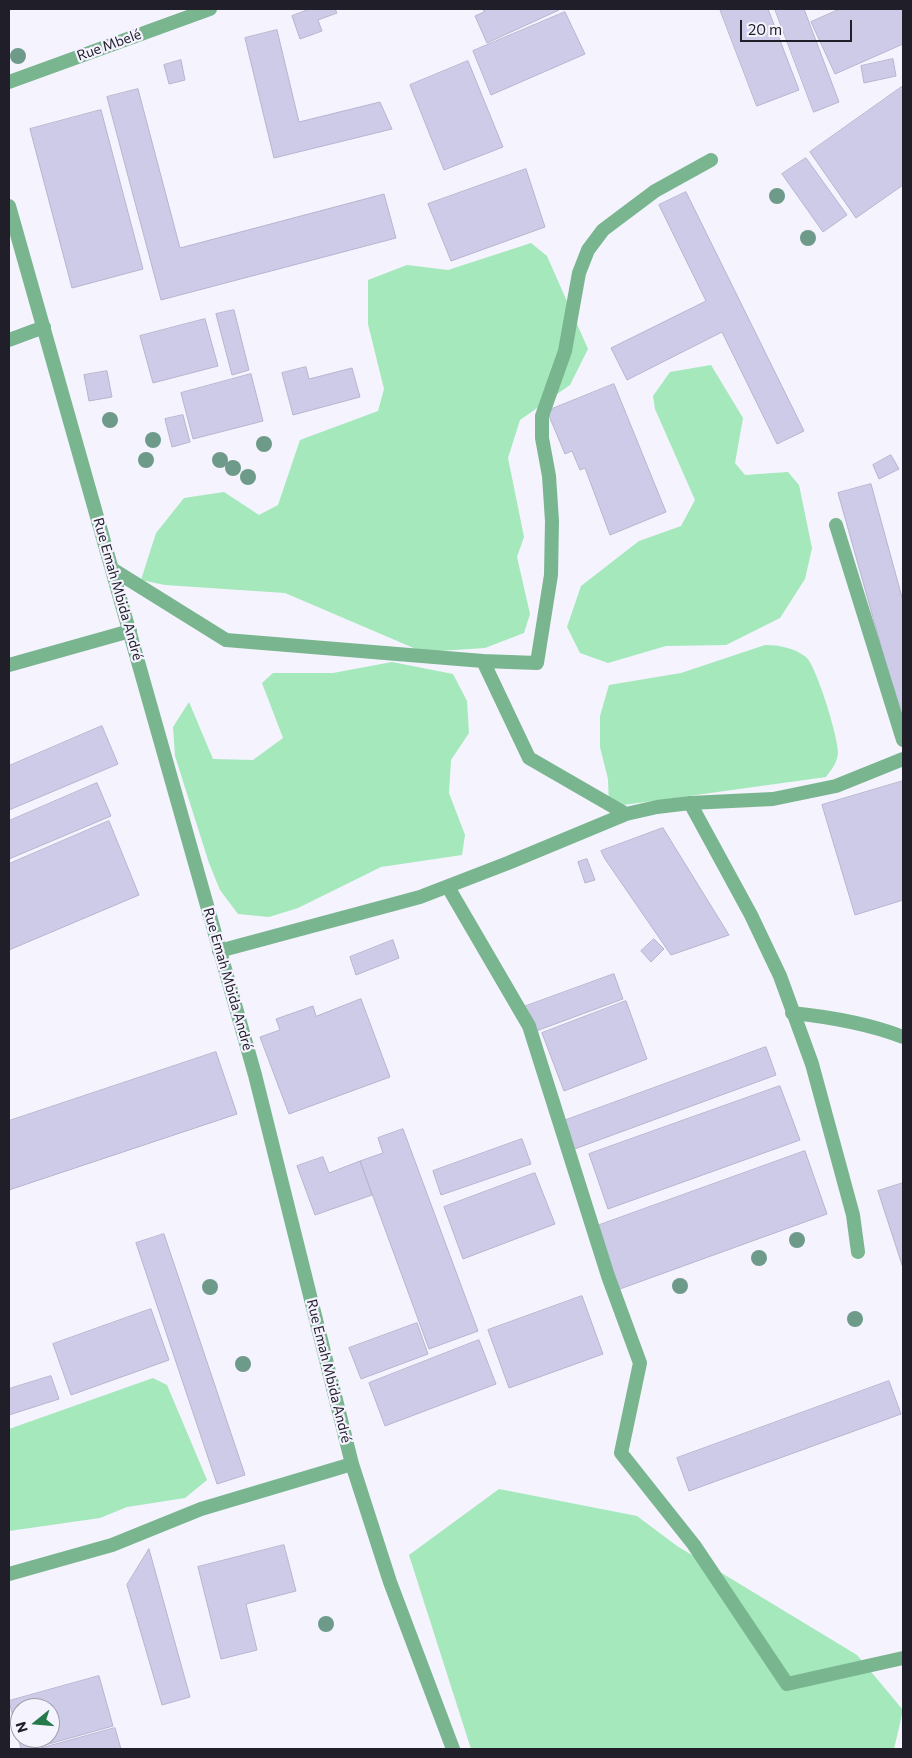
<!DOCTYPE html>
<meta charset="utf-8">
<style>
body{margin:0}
#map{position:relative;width:912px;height:1758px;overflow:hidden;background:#f4f3fe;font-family:Commissioner,sans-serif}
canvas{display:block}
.frame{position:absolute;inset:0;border:10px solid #201e29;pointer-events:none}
.north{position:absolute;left:10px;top:1698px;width:50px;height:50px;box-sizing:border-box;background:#f4f3fe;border:1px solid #9f9ea9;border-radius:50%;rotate:253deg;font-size:14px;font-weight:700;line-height:20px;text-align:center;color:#201e29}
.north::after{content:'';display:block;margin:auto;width:18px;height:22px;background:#26794a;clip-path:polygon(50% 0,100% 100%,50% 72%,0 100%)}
.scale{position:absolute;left:740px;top:20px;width:112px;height:22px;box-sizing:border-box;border:2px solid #201e29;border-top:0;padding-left:6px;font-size:15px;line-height:18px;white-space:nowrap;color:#201e29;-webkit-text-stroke:4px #f4f3fe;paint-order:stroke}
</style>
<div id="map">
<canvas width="912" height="1758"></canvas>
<div class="frame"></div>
<div class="north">N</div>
<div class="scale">20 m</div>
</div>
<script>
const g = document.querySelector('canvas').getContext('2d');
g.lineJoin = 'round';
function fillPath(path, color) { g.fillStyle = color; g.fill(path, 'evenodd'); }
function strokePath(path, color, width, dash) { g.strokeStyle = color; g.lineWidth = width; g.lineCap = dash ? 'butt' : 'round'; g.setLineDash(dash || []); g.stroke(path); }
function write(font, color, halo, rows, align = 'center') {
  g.font = font + ' Commissioner,sans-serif'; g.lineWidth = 4.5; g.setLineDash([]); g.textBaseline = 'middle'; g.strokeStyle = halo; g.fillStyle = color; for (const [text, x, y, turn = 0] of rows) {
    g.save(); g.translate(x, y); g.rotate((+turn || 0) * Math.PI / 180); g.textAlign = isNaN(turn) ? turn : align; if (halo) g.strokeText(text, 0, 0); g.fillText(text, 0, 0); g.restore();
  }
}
const green = new Path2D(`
 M 531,243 L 547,256 L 588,349 L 570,385 L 520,420 L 508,458 L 524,537 L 517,557 L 530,614 L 524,633 L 485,648 L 423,652 L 285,593 L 165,585 L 141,580 L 156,533 L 184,498 L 224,492 L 259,515 L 278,505 L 300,440 L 378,411 L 384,389 L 368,324 L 368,280 L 407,265 L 448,270 Z
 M 711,365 L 743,418 L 735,463 L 745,475 L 788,472 L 799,485 L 812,548 L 805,579 L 780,618 L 726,645 L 666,646 L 608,663 L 580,653 L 567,627 L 581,586 L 639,541 L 681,526 L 695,500 L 655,409 L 653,396 L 670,372 Z
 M 765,645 C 780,645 794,648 806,657 C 816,665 839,739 838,753 C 837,763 832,769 826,777 L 609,807 L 608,779 L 600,747 L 600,716 L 609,685 L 681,673 Z
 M 392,662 L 453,674 L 467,701 L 469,733 L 451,760 L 449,793 L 465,835 L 462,855 L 381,867 L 298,908 L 269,917 L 238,914 L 220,890 L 209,863 L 175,756 L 173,727 L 189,702 L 213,759 L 253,760 L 283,738 L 262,683 L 273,673 L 333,673 Z
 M 153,1378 L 167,1385 L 207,1480 L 185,1498 L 127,1507 L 100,1518 L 9,1531 L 9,1429 Z
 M 499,1489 L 637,1516 L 677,1546 L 857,1655 L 903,1710 L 894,1749 L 471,1749 L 409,1555 Z`);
const building = new Path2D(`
 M 310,9 L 335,9 L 337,13 L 318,20 L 322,31 L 300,39 L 292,16 Z
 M 483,9 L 558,9 L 559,10 L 487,43 L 475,16 L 484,12 Z
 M 720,9 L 768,9 L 799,90 L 757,106 Z
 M 775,9 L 804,9 L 839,102 L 814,112 Z
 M 840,9 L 903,9 L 903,44 L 835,74 L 811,22 Z
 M 565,12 L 585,54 L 491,95 L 473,51 Z
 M 277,30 L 299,122 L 380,102 L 392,129 L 274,158 L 245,38 Z
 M 893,59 L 896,76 L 864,83 L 861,66 Z
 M 181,60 L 185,80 L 169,84 L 164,65 Z
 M 468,61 L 503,147 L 444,170 L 410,85 Z
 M 903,86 L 903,185 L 856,218 L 810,152 Z
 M 138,89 L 180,248 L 384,194 L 396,238 L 161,300 L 107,97 Z
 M 101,110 L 143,269 L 72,288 L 30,129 Z
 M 806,158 L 847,215 L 823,232 L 782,174 Z
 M 526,169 L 545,227 L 451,261 L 428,204 Z
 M 686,192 L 804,431 L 777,444 L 722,332 L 627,380 L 611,348 L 706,301 L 659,205 Z
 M 234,310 L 249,370 L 232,375 L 216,314 Z
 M 205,319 L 218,366 L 153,383 L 140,336 Z
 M 306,367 L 309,379 L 352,368 L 360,397 L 293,415 L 282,373 Z
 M 107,371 L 112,397 L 89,401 L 84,375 Z
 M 251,374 L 263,421 L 193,439 L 181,393 Z
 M 614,384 L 666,512 L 610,535 L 585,468 L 580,470 L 572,451 L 565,454 L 547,411 Z
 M 183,415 L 190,442 L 172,447 L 165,419 Z
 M 891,455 L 899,469 L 879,479 L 873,465 Z
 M 871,484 L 903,601 L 903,717 L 901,717 L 838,493 Z
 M 102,726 L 118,764 L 9,810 L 9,766 Z
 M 903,781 L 903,900 L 855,915 L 822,805 Z
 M 97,783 L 111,816 L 9,859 L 9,821 Z
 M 109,821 L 139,895 L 9,950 L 9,864 Z
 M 663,828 L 729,935 L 671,955 L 605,859 L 601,851 Z
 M 587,859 L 595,880 L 585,883 L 578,862 Z
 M 654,939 L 664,949 L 651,962 L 641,951 Z
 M 393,940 L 399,958 L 356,975 L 350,957 Z
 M 614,974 L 623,999 L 528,1034 L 518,1009 Z
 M 361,999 L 390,1077 L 289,1114 L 260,1037 L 280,1030 L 276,1019 L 313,1006 L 316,1016 Z
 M 626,1001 L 647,1059 L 564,1091 L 542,1033 Z
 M 766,1047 L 776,1075 L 569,1151 L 558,1123 Z
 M 216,1052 L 237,1114 L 9,1190 L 9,1121 Z
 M 780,1086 L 800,1140 L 608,1209 L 589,1154 Z
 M 403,1129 L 478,1331 L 429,1349 L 360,1161 L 383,1153 L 378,1138 Z
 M 522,1139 L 531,1164 L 441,1195 L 433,1171 Z
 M 805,1151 L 827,1214 L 617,1290 L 594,1227 Z
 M 323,1157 L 329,1173 L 360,1161 L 372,1195 L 315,1215 L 297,1166 Z
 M 535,1173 L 555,1224 L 463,1259 L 444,1207 Z
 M 903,1183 L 903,1268 L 878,1191 Z
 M 164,1234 L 245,1475 L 217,1484 L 136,1243 Z
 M 582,1296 L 603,1354 L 509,1388 L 488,1330 Z
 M 151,1309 L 169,1360 L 71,1395 L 53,1344 Z
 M 417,1323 L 428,1354 L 361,1379 L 349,1348 Z
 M 479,1340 L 496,1384 L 385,1426 L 369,1383 Z
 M 51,1376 L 59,1399 L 9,1415 L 9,1389 Z
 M 889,1381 L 901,1414 L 689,1491 L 677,1458 Z
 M 284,1545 L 296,1591 L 246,1604 L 257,1650 L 221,1659 L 198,1567 Z
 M 149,1549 L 190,1697 L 162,1705 L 127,1585 Z
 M 99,1676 L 113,1726 L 31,1749 L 21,1749 L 9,1701 ZM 20,1708 L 50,1708 L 50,1738 L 20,1738 Z
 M 115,1728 L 121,1749 L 38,1749 Z`);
const minor = new Path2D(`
 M 9,82 L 210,9
 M 9,206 L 255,1075 L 352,1464 L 390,1582 L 453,1749
 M 9,340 L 44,327
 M 836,525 L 903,740
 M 112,569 L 226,640 L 483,661 L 529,758 L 626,814
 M 483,661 L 537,663 L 551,575 L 552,521 L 549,476 L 542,438 L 542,416 L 565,351 L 579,273 L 588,250 L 603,230 L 655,191 L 711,160
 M 9,665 L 130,631
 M 690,803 L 751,915 L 780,976 L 812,1064 L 853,1215 L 858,1252
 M 448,887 L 529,1026 L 608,1276 L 640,1363 L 621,1453 L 694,1545 L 787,1684 L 903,1658
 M 219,951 L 420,897 L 508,863 L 626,814 L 657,807 L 690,803 L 773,799 L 836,786 L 903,759
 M 792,1013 C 831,1017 867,1023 903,1037
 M 9,1574 L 112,1545 L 201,1509 L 352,1464`);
const trees = [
 [18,56],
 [777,196],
 [808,238],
 [110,420],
 [153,440],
 [264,444],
 [146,460],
 [220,460],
 [233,468],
 [248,477],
 [797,1240],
 [759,1258],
 [680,1286],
 [210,1287],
 [855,1319],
 [243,1364],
 [326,1624]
];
const streetNames = [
 ["Rue Mbelé",109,45,-20],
 ["Rue Emah Mbida André",118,589,74],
 ["Rue Emah Mbida André",228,979,74],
 ["Rue Emah Mbida André",329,1371,76]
];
fillPath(green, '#a4e8bb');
fillPath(building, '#cdcbe7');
strokePath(building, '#b7b4d0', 1);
strokePath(minor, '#79b58e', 14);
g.fillStyle = '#6e9a8a';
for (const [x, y] of trees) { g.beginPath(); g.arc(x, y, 8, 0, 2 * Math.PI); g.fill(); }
write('14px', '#201e29', '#f4f3fe', streetNames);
</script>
